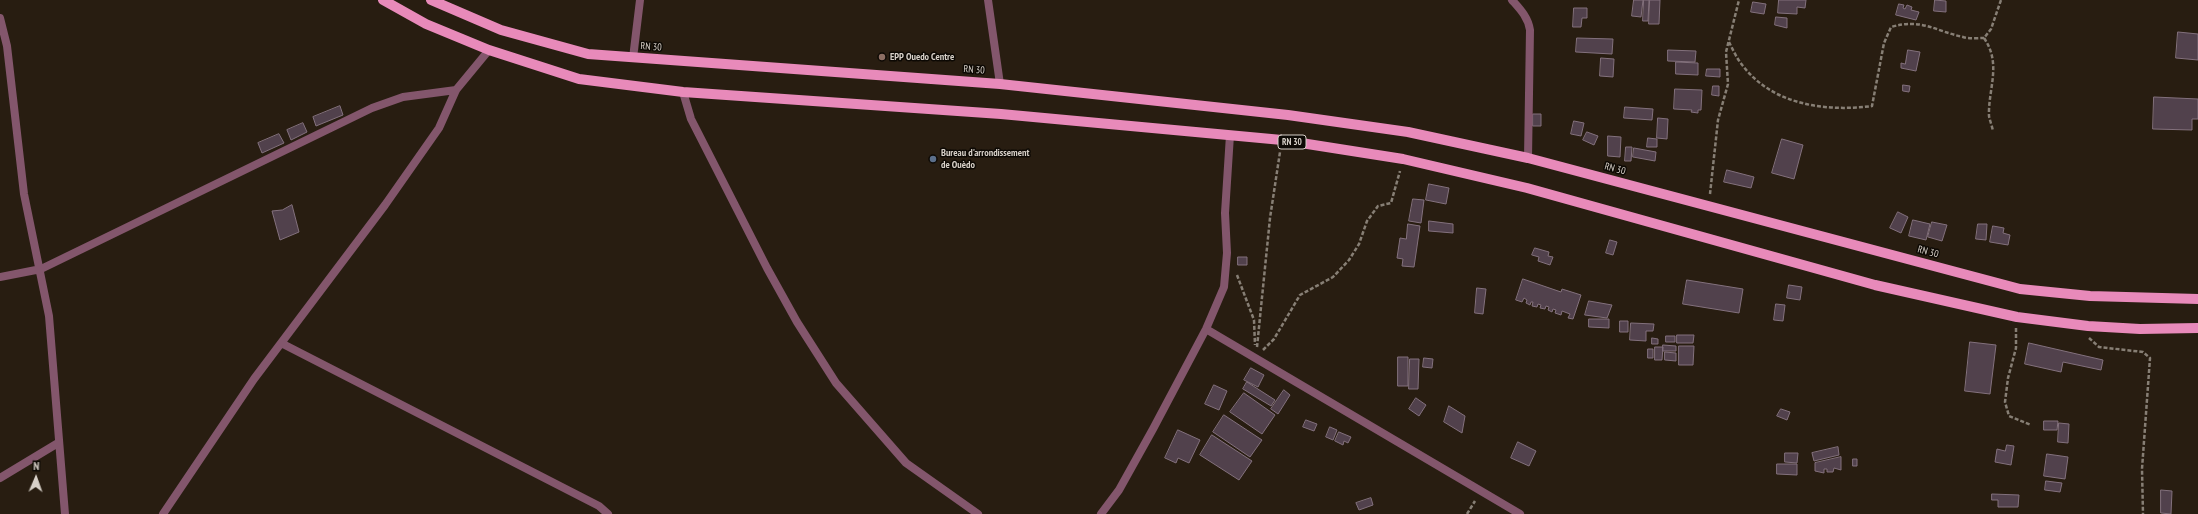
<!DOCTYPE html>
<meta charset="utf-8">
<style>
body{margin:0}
#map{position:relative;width:2198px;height:514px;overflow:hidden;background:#281d11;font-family:"PT Sans Narrow",sans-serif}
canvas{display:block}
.north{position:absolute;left:16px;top:458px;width:40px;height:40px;-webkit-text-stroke:3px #0d0904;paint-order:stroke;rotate:2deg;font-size:11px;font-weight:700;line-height:16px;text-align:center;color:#d7d0c8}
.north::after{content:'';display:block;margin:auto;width:14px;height:18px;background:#d7d0c8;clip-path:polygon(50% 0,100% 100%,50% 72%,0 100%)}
</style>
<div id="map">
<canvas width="2198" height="514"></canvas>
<div class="north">N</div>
</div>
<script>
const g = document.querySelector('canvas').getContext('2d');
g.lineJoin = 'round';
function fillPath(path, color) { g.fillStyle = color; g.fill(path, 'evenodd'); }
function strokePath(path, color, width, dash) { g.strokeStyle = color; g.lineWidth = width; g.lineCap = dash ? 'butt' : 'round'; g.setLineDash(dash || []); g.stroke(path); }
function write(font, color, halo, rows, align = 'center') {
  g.font = font + ' "PT Sans Narrow",sans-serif'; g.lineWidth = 3; g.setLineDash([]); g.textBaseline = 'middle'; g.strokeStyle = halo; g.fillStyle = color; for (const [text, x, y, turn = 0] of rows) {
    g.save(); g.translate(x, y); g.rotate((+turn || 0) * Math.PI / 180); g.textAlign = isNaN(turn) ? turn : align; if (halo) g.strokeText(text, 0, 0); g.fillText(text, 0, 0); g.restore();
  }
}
const building = new Path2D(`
 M 1634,0 L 1643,0 L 1641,17 L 1632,16 Z
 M 1644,0 L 1649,0 L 1648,21 L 1643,21 Z
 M 1650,0 L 1660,0 L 1659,24 L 1649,24 Z
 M 1779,0 L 1806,0 L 1805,8 L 1797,7 L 1797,14 L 1778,13 Z
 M 1935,0 L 1946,1 L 1946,12 L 1934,11 Z
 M 1753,2 L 1766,4 L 1764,14 L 1751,12 Z
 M 1899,4 L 1904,5 L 1903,8 L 1905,9 L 1907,5 L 1912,7 L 1911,10 L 1919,12 L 1916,20 L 1896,15 Z
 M 1574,8 L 1587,8 L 1587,18 L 1582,18 L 1581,27 L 1573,27 Z
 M 1776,17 L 1787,18 L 1787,28 L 1775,25 Z
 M 2178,32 L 2198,34 L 2198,60 L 2176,58 Z
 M 1577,38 L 1613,39 L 1612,54 L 1576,52 Z
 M 1668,50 L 1696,51 L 1695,62 L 1668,61 Z
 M 1908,50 L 1920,52 L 1916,71 L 1901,68 L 1901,63 L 1905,64 Z
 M 1601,58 L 1614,59 L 1613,77 L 1600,76 Z
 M 1676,62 L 1698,63 L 1698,75 L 1676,74 Z
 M 1707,69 L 1720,69 L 1720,77 L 1706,76 Z
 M 1903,85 L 1910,86 L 1909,92 L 1903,91 Z
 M 1713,86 L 1719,86 L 1719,96 L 1712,95 Z
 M 1675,89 L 1702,90 L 1701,110 L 1698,110 L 1698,113 L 1691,112 L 1692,110 L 1674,109 Z
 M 2154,97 L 2198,99 L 2198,119 L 2192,119 L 2192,130 L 2153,129 Z
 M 340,106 L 343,115 L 316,126 L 313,117 Z
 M 1625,107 L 1653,109 L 1652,120 L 1624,118 Z
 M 1533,114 L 1541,114 L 1541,126 L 1533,126 Z
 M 1658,118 L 1668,119 L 1667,139 L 1657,138 Z
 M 1574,121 L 1584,123 L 1581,136 L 1571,134 Z
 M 303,123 L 307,132 L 291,140 L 287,130 Z
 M 1587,132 L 1598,136 L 1594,145 L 1583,140 Z
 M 279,134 L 284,143 L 262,153 L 258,143 Z
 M 1608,136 L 1621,137 L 1620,157 L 1608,156 Z
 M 1648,138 L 1657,139 L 1657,147 L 1647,147 Z
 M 1782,139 L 1803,145 L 1794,179 L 1772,173 Z
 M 1626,147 L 1632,147 L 1631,161 L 1625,161 Z
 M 1634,148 L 1656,152 L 1655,161 L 1633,157 Z
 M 1727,170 L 1754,177 L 1751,188 L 1724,182 Z
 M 1429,184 L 1449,188 L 1446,204 L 1426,200 Z
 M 1413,199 L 1424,200 L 1421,223 L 1409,221 Z
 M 292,205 L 299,232 L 280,240 L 272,211 L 282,210 Z
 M 1898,212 L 1908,217 L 1901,233 L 1890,228 Z
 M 1913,220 L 1930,224 L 1926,240 L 1909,236 Z
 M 1429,221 L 1453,224 L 1453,233 L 1429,231 Z
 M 1932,222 L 1947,225 L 1942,241 L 1928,237 Z
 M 1408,224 L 1420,226 L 1414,267 L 1402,266 L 1403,259 L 1397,258 L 1400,238 L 1406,239 Z
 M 1978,224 L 1987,224 L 1986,240 L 1976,239 Z
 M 1993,226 L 2004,228 L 2003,233 L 2010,235 L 2008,245 L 1990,242 Z
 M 1610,240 L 1617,242 L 1613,255 L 1606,253 Z
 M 1535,248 L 1549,252 L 1548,256 L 1553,257 L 1550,265 L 1538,261 L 1539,257 L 1532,255 Z
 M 1238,257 L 1247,257 L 1247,265 L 1238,265 Z
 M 1523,279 L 1561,292 L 1562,289 L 1581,295 L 1573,319 L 1568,318 L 1570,314 L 1562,311 L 1561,315 L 1555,313 L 1556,310 L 1553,309 L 1552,312 L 1548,310 L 1549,307 L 1546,306 L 1545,309 L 1540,308 L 1541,305 L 1538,304 L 1537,307 L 1532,306 L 1533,302 L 1531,302 L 1530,305 L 1526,303 L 1527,300 L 1524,298 L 1522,302 L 1516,300 Z
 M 1687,280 L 1743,289 L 1739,313 L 1683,304 Z
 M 1789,285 L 1802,287 L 1800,300 L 1787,298 Z
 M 1477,288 L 1486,289 L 1483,314 L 1475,313 Z
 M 1589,301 L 1612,305 L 1607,318 L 1585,315 Z
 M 1776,304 L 1785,305 L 1783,321 L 1774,320 Z
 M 1589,319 L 1609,319 L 1609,328 L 1589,327 Z
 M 1620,321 L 1628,321 L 1628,332 L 1620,332 Z
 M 1631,323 L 1654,324 L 1653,331 L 1646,331 L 1646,341 L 1630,340 Z
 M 1677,335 L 1694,335 L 1693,343 L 1677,343 Z
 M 1666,336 L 1675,336 L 1675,342 L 1666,342 Z
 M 1652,338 L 1658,339 L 1658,344 L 1652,344 Z
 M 1970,342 L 1996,345 L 1990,394 L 1965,391 Z
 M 2029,343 L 2103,360 L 2101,370 L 2063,362 L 2061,372 L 2025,364 Z
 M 1663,345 L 1676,346 L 1676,351 L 1663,351 Z
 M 1679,346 L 1694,346 L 1693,365 L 1679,365 Z
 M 1655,347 L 1663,347 L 1662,360 L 1655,360 Z
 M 1648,349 L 1653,349 L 1653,358 L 1648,358 Z
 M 1665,352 L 1676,353 L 1676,361 L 1665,360 Z
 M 1398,357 L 1408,357 L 1408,386 L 1398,386 Z
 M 1424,358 L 1433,359 L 1432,368 L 1423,367 Z
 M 1410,359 L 1419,359 L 1418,389 L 1409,389 Z
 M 1251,368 L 1264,375 L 1258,387 L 1244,380 Z
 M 1247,382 L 1275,400 L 1271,406 L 1243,389 Z
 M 1214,385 L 1227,391 L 1219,410 L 1205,404 Z
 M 1284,390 L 1290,395 L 1278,414 L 1271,409 Z
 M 1244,393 L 1275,415 L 1262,434 L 1230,412 Z
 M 1416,398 L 1426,405 L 1419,416 L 1409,409 Z
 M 1449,406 L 1465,416 L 1462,433 L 1444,422 Z
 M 1781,409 L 1790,412 L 1787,420 L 1777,416 Z
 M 1224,415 L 1262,440 L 1250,457 L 1213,432 Z
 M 1306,420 L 1317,424 L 1314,431 L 1303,427 Z
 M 2044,421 L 2058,421 L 2057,430 L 2044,430 Z
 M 2059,423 L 2069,424 L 2068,443 L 2058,442 Z
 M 1330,427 L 1337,430 L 1333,440 L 1326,437 Z
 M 1178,430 L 1200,440 L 1189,463 L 1178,458 L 1176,463 L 1165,458 Z
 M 1339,432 L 1351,437 L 1348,443 L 1344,441 L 1343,445 L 1335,441 Z
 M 1212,435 L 1252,461 L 1239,480 L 1200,455 Z
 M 1518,442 L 1536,451 L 1529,466 L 1511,458 Z
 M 2007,445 L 2014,446 L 2011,465 L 1995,462 L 1997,449 L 2005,451 Z
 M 1838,447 L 1839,455 L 1814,461 L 1812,453 Z
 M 1785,453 L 1798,453 L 1797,463 L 1785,462 Z
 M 2047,454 L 2068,457 L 2065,479 L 2044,476 Z
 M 1841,457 L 1841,470 L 1834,468 L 1833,472 L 1827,472 L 1827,469 L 1824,469 L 1824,473 L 1815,471 L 1815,463 Z
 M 1853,459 L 1857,459 L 1857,466 L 1853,466 Z
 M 1777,464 L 1797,464 L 1797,475 L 1777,474 Z
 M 2046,481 L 2062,483 L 2060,492 L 2045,490 Z
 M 2161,490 L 2172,491 L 2171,514 L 2161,513 Z
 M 1992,494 L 2019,495 L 2018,507 L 1998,507 L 1998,500 L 1992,500 Z
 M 1371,498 L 1373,505 L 1359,510 L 1356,503 Z`);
const path = new Path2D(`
 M 1984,38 C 2002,64 1988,89 1989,116 C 1990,121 1992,126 1993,131
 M 1729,42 C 1733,50 1737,59 1743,66 C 1773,105 1826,112 1872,106 L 1884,43 L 1891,27 C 1922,18 1935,31 1963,37 C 1969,39 1978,38 1984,38 L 1991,29 L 2001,0
 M 1710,194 L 1718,120 L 1728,84 L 1726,52 L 1739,0
 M 1237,275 L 1254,320 L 1255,345
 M 2016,328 L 2016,348 L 2008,378 L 2005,402 L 2009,416 L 2031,425
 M 2089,338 L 2099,347 L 2143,352 L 2150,358 L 2142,469 L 2143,514
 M 1257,347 L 1270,218 L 1280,152
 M 1263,350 L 1274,339 L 1300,295 L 1333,277 L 1349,260 L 1359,244 L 1367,221 L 1378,206 L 1391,203 L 1400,171
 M 1467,514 L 1475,501`);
const minor = new Path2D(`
 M 988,0 L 1000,84
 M 1512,0 C 1520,9 1528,17 1530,30 L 1528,158
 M 0,18 L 7,46 L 24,194 L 49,316 L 65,514
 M 633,58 L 640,0
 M 683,92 L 691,119 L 767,268 L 797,322 L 836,383 L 906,463 L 978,514
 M 0,277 L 41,269 L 372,108 L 403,97 L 456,90
 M 1206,329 L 1520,514
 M 281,343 L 599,506 L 608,514
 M 0,478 L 58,443
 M 163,514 L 254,379 L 385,205 L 439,128 L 456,90 L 489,50
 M 1101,514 L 1119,490 L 1153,429 L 1206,329 L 1224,287 L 1227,253 L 1225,213 L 1230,135`);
const primary = new Path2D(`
 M 383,0 L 426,24 L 489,50 L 579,79 L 683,92 L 1001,114 L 1282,140 L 1403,159 L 1527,188 L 1875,285 L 2017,317 L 2088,326 L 2140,329 L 2198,328
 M 431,0 L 501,30 L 588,54 L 1000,84 L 1288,115 L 1408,132 L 1528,158 L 2020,289 L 2090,296 L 2198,299`);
const markers = [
 [882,57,4,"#8d6e63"],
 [933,159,4,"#5c6f8a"]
];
const shields = [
 [1292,142,28]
];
const shieldNames = [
 ["RN 30",1292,142]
];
const streetNames = [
 ["RN 30",651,47,4],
 ["RN 30",974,70,4],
 ["RN 30",1615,169,15],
 ["RN 30",1928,252,15]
];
const poiNames = [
 ["EPP Ouedo Centre",890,57],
 ["Bureau d'arrondissement",941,153],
 ["de Ouèdo",941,165]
];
fillPath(building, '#51414c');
strokePath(building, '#83717d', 1);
strokePath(path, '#877f75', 2.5, [4, 2]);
strokePath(minor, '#83566c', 8);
strokePath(primary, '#e88aba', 10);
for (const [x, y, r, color] of markers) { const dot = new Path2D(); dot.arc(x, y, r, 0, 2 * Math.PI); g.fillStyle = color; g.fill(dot); strokePath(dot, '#0d0904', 1.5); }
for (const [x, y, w] of shields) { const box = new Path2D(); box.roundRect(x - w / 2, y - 7, w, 14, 3); g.fillStyle = '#0d0904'; g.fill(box); strokePath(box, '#d7d0c8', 1); }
write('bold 9px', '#d7d0c8', null, shieldNames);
write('10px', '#d7d0c8', '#0d0904', streetNames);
write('bold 10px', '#d7d0c8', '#0d0904', poiNames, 'left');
</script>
